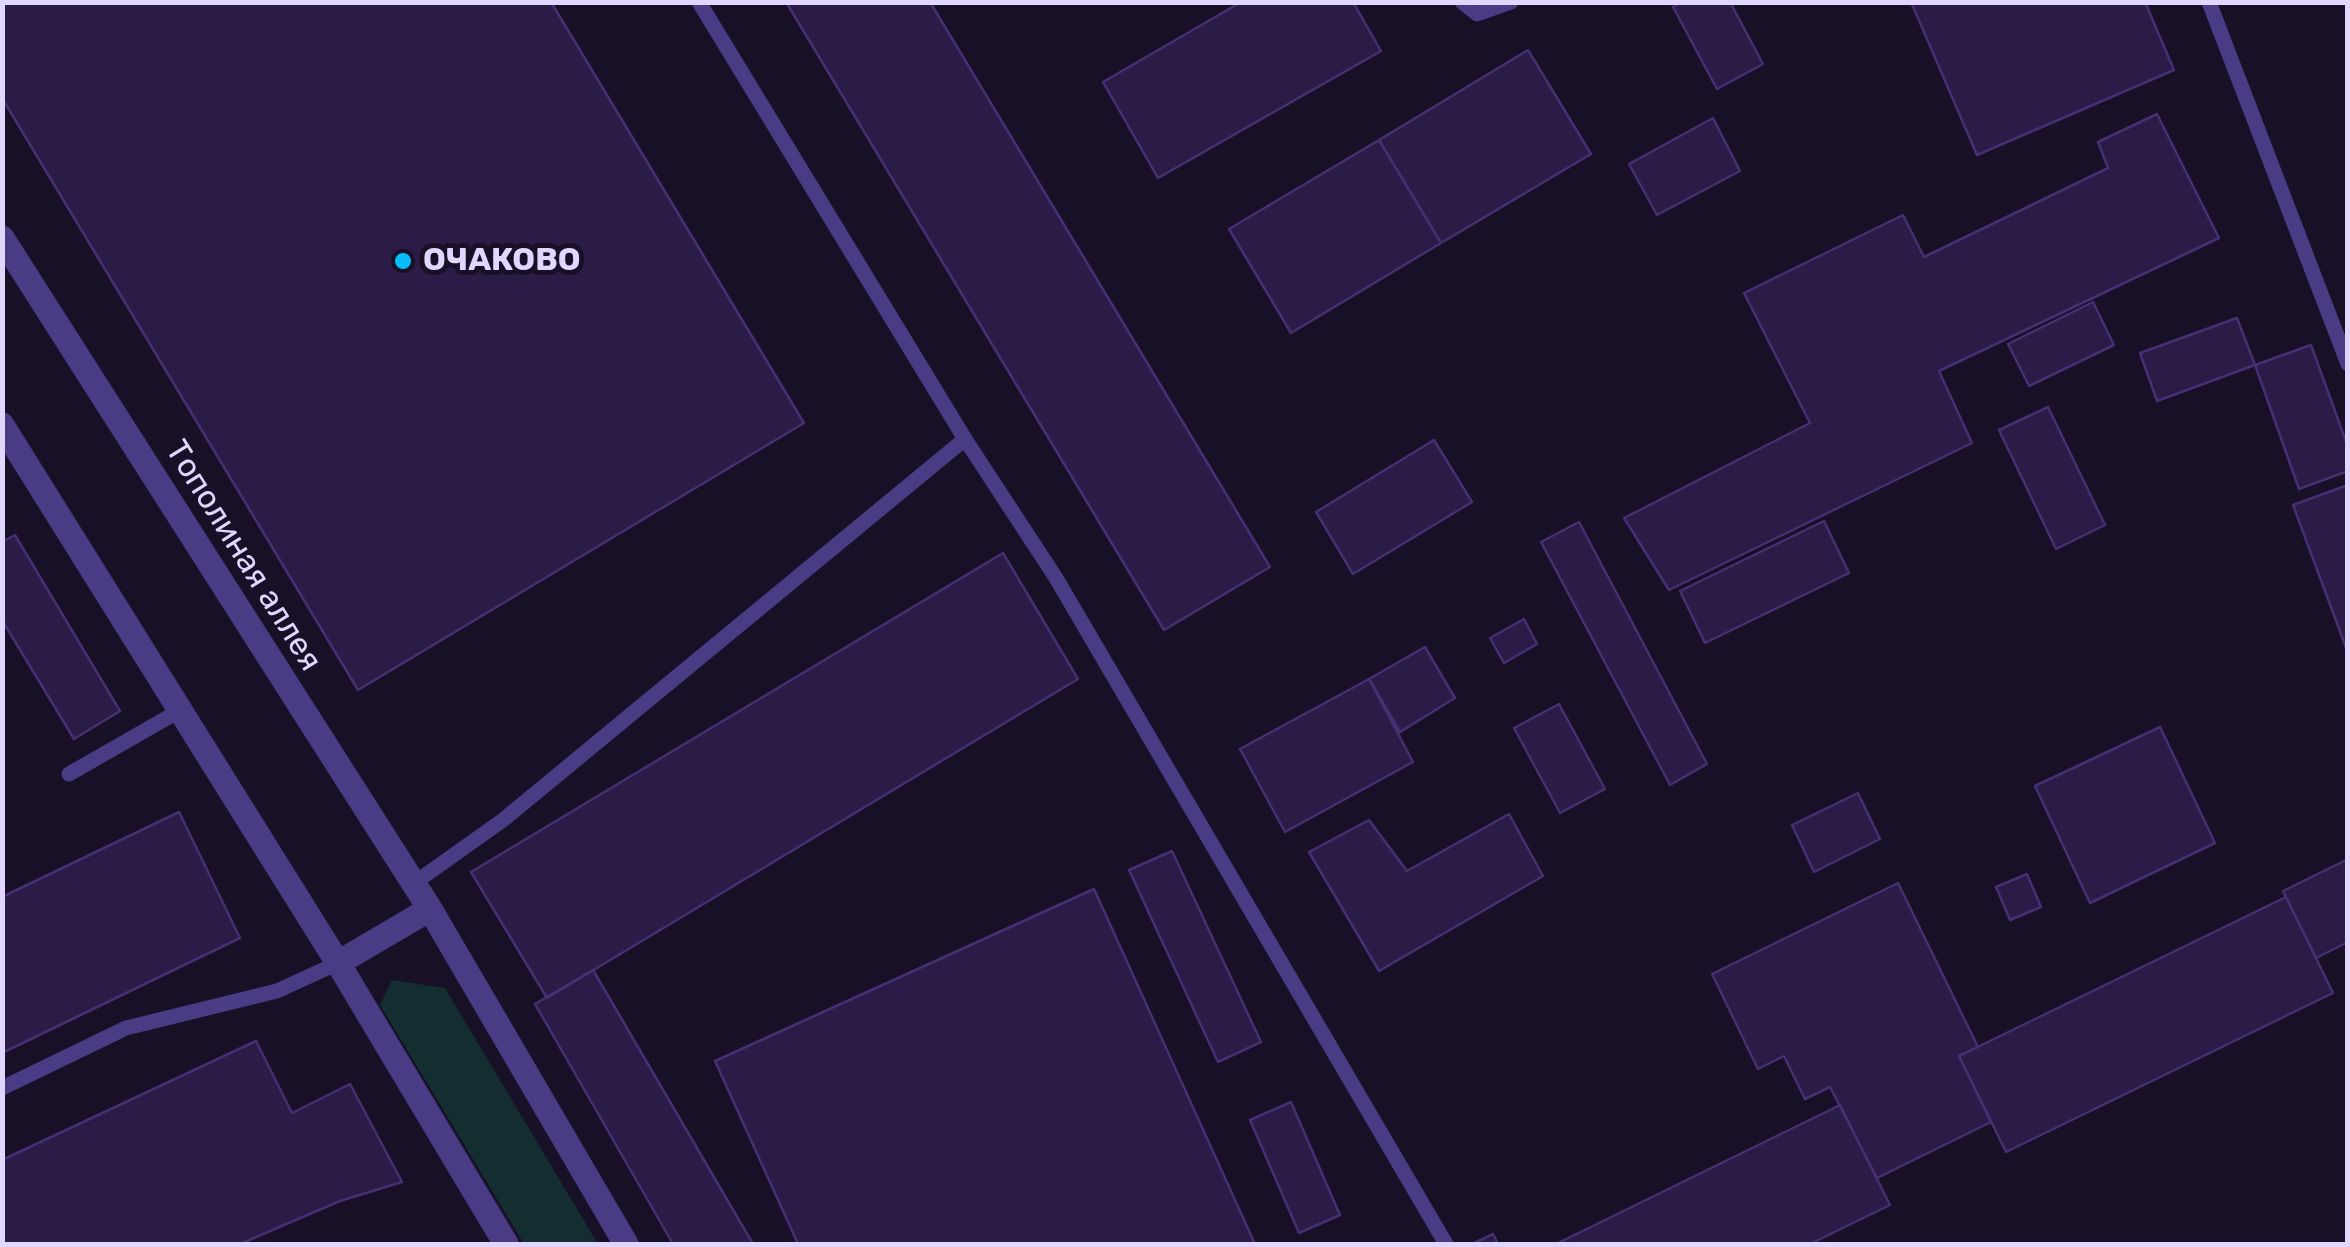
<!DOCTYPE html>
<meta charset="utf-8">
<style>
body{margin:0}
#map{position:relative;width:2350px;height:1247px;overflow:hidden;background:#171026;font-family:Rubik,sans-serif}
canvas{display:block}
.frame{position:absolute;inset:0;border:5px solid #e1d6fe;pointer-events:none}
</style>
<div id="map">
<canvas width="2350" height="1247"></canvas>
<div class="frame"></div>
</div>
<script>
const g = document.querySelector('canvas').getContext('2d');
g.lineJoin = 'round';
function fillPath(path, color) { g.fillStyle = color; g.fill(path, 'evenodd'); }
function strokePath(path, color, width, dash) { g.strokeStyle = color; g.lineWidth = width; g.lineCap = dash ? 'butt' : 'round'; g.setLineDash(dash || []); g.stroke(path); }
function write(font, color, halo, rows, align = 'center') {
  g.font = font + ' Rubik,sans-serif'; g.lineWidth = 10; g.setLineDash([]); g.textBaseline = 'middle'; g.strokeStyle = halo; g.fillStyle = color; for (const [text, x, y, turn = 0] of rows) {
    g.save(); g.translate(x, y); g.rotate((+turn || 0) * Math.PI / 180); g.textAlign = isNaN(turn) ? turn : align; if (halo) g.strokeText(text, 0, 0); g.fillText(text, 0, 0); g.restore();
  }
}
const green = new Path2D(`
 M 392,980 L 445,988 L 598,1244 L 524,1244 L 380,1005 Z`);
const building = new Path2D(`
 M 2,2 L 551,2 L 804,423 L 358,690 L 2,98 Z
 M 786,2 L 930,2 L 1270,567 L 1164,630 Z
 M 1241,2 L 1353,2 L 1381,51 L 1158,178 L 1103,82 Z
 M 1682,2 L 1730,2 L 1763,64 L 1717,89 L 1673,7 Z
 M 1911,2 L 2145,2 L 2174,70 L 1977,155 Z
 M 1528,50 L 1591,154 L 1441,243 L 1379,140 Z
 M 2157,114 L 2219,238 L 1939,371 L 1972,443 L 1669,590 L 1624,518 L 1810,423 L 1744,293 L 1903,215 L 1924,257 L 2108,168 L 2098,142 Z
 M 1713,118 L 1740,171 L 1657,215 L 1629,164 Z
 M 1379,140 L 1441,243 L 1291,333 L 1229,229 Z
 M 2093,302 L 2114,345 L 2029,386 L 2008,344 Z
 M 2237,318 L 2255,365 L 2157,401 L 2140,353 Z
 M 2311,345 L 2348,447 L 2348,471 L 2299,489 L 2255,365 Z
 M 2048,407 L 2105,525 L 2056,549 L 1999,430 Z
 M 1434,440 L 1472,502 L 1353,574 L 1316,512 Z
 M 2348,485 L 2348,653 L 2293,505 Z
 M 1824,521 L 1849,573 L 1705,643 L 1680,591 Z
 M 1579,522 L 1707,764 L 1670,785 L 1541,542 Z
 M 15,535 L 120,711 L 74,739 L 2,620 L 2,542 Z
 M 1003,553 L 1078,679 L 547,998 L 471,872 Z
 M 1524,619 L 1537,644 L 1504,663 L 1490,638 Z
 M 1425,647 L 1455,698 L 1400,732 L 1369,679 Z
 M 1369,679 L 1413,762 L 1285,832 L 1240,749 Z
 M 1559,704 L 1605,789 L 1560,813 L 1514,728 Z
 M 2160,727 L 2215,843 L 2090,903 L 2035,786 Z
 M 1858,793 L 1880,839 L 1814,872 L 1792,825 Z
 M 179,812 L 240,938 L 2,1053 L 2,897 Z
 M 1509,814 L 1543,876 L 1379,971 L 1309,852 L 1369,820 L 1407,871 Z
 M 1172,851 L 1261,1042 L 1218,1062 L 1129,870 Z
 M 2348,859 L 2348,942 L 2316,958 L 2283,891 Z
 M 2027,874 L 2041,907 L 2010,920 L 1996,887 Z
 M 1898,883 L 1978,1047 L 1959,1056 L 1991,1122 L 1877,1178 L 1830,1087 L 1805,1099 L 1784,1056 L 1758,1069 L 1712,974 Z
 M 1094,889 L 1255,1244 L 798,1244 L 715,1061 Z
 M 2286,897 L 2333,993 L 2006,1152 L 1959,1056 Z
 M 593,970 L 753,1244 L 673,1244 L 535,1004 Z
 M 256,1041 L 292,1113 L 350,1084 L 402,1182 L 340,1201 L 240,1244 L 2,1244 L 2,1160 Z
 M 1291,1102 L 1340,1215 L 1299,1233 L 1250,1120 Z
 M 1840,1105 L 1890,1205 L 1810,1244 L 1556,1244 Z
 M 1493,1234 L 1498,1244 L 1472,1244 Z`);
const lane = new Path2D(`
 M 699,2 L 965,439
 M 1462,2 L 1477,14 L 1511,2
 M 2209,2 L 2348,364
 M 69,774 L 179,711
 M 413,884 L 503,820 L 965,439 L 1056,578 L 1446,1244
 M 2,1088 L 126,1028 L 277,991 L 338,963`);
const street = new Path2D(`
 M 2,238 L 430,909 L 626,1244
 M 2,425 L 338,963 L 506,1244
 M 338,963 L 430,909`);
const markers = [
 [403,261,10,"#07bdf9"]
];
const poiNames = [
 ["ОЧАКОВО",423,261]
];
const streetNames = [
 ["Тополиная аллея",243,556,58]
];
fillPath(green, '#132d30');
fillPath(building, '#2b1c47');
strokePath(building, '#462f72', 2.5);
strokePath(lane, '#493c84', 15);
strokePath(street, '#493c84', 25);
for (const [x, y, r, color] of markers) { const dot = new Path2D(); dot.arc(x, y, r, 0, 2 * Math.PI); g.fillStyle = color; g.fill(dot); strokePath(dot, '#171026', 4); }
write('bold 32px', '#e1d6fe', '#171026', poiNames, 'left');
write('32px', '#e1d6fe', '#171026', streetNames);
</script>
